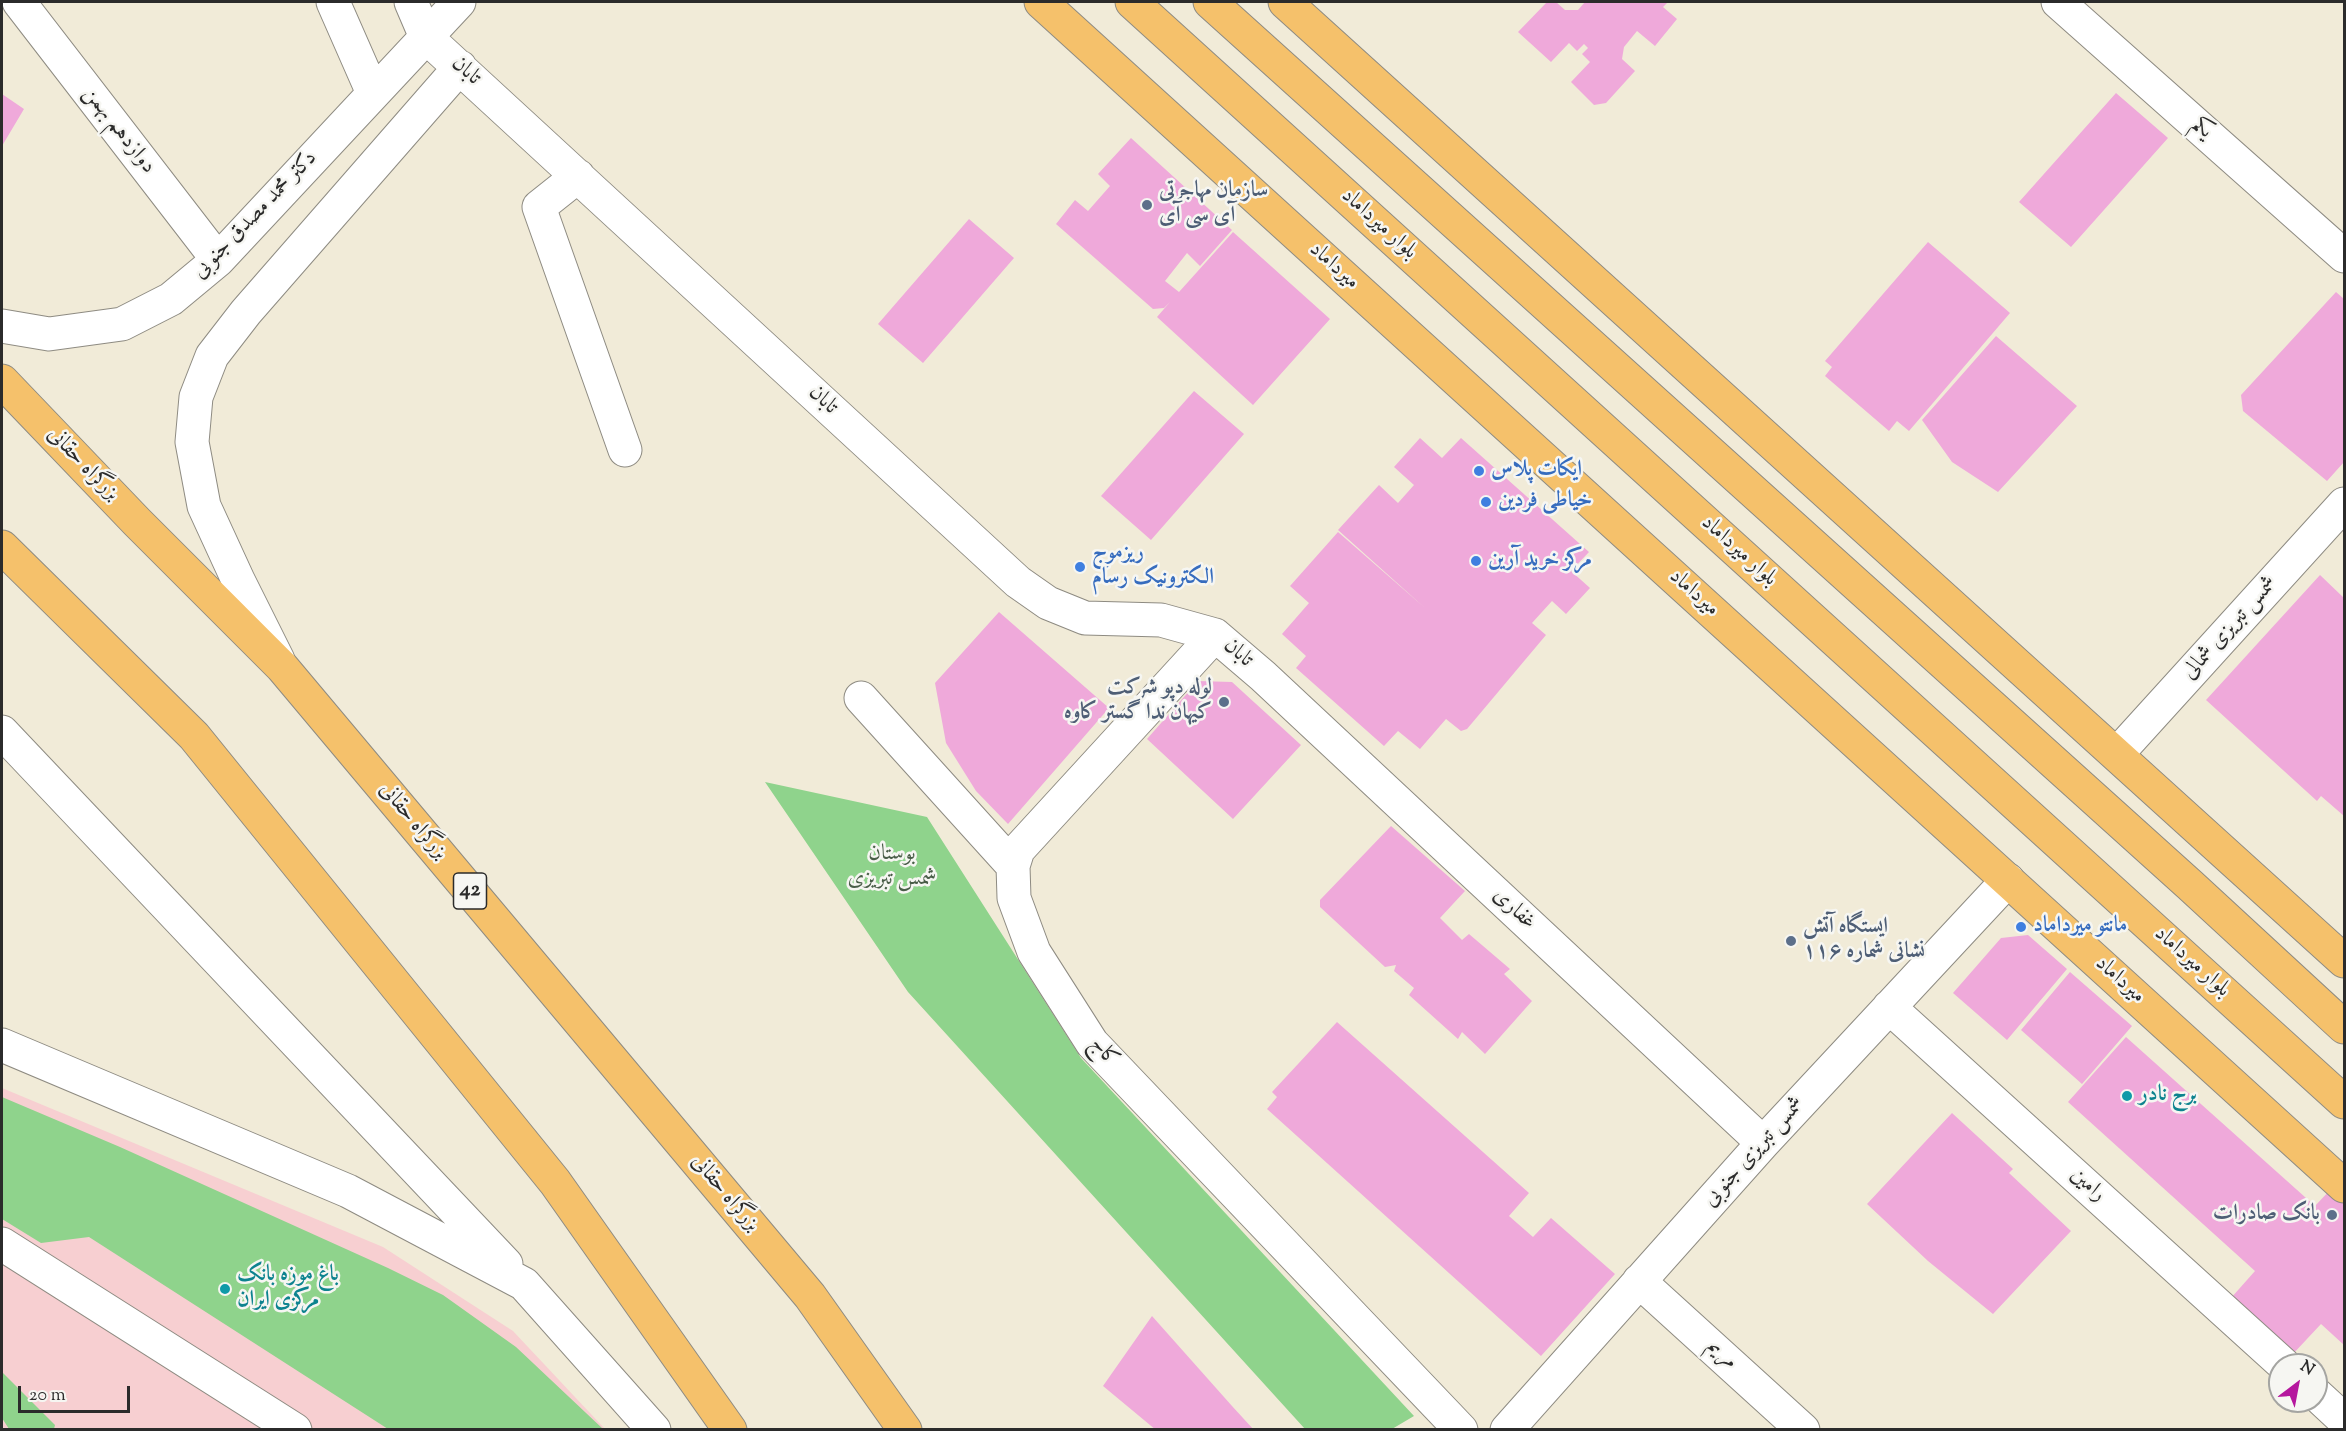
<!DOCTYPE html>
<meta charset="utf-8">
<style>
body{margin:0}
#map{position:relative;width:2346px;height:1431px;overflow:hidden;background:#f1ebd8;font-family:"Sorts Mill Goudy",serif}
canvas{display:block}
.frame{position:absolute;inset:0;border:3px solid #2b2b2b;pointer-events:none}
.north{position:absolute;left:2268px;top:1353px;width:60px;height:60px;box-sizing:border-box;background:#f6f6f2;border:2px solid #a5a5a2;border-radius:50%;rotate:32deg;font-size:16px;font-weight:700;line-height:24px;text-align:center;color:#2b2b2b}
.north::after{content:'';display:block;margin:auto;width:21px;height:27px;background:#b5179e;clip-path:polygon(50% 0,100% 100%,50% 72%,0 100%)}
.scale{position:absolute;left:18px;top:1386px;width:112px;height:27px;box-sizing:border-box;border:3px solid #2b2b2b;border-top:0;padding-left:8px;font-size:18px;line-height:21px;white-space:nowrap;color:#2b2b2b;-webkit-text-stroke:4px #f6f6f2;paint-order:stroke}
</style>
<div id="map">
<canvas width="2346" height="1431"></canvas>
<div class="frame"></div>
<div class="north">N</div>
<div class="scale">20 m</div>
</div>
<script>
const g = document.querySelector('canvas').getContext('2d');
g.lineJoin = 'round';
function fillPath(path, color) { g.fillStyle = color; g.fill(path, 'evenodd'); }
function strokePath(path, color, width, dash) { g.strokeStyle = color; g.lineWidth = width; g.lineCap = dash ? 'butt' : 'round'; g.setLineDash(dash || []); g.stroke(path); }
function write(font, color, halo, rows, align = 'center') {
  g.font = font + ' "Sorts Mill Goudy",Amiri,serif'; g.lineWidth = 5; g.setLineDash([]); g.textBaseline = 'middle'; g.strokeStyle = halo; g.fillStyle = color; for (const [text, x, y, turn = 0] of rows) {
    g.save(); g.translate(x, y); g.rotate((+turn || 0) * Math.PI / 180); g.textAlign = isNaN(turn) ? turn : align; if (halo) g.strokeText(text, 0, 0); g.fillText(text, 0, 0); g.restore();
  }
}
const built = new Path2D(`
 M 2,1088 L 383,1247 L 513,1331 L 605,1429 L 2,1429 Z`);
const green = new Path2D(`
 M 765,782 L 927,817 L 1081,1058 L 1414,1416 L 1392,1429 L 1305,1429 L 908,992 Z
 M 2,1097 L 120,1147 L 388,1268 L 443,1295 L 516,1347 L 603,1429 L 388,1429 L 89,1237 L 41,1243 L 2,1219 Z
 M 2,1372 L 55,1425 L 54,1429 L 9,1429 L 2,1418 Z`);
const building = new Path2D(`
 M 1547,2 L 1556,2 L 1565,10 L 1578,10 L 1585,2 L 1668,2 L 1663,7 L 1677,19 L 1655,46 L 1637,31 L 1624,47 L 1622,59 L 1635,71 L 1606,103 L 1594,105 L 1571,82 L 1590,62 L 1582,54 L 1588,48 L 1584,44 L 1577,51 L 1569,43 L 1551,62 L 1518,32 Z
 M 2116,93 L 2168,138 L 2071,247 L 2019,202 Z
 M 2,94 L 24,109 L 2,146 Z
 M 1131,138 L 1232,230 L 1200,266 L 1187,253 L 1165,281 L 1179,292 L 1233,232 L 1330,319 L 1253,405 L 1157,317 L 1170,302 L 1164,308 L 1153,309 L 1056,224 L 1075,200 L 1088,211 L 1110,186 L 1098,174 Z
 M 969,219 L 1014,258 L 923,363 L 878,324 Z
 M 1928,242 L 2010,313 L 1909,431 L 1897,421 L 1889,431 L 1825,376 L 1832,367 L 1825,361 Z
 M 2336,292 L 2344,299 L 2344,462 L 2327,481 L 2243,411 L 2241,395 Z
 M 1996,336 L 2077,406 L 1998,492 L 1952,462 L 1922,420 Z
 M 1194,391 L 1244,434 L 1151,540 L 1101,496 Z
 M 1420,438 L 1442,458 L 1461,438 L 1589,552 L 1571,571 L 1590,588 L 1566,614 L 1552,601 L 1532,623 L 1546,635 L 1467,729 L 1461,731 L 1446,719 L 1420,749 L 1398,731 L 1384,746 L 1296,668 L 1306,656 L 1282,634 L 1309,603 L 1290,586 L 1338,532 L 1425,608 L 1338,530 L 1379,485 L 1398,503 L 1414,485 L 1394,467 Z
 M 2320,575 L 2344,598 L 2344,816 L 2321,796 L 2317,801 L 2206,700 Z
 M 999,612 L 1109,708 L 1008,824 L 976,791 L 946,743 L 935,683 Z
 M 1198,681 L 1232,682 L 1301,745 L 1233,819 L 1147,739 Z
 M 1391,826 L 1465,891 L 1440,918 L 1462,940 L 1469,934 L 1510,969 L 1504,974 L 1532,1001 L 1485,1054 L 1462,1032 L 1458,1039 L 1409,995 L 1414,988 L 1394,971 L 1396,965 L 1385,967 L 1320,907 L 1320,900 Z
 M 2028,935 L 2067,969 L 2007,1040 L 1953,993 L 2001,938 Z
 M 2070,972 L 2132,1026 L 2082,1084 L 2021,1030 Z
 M 1337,1022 L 1529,1193 L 1509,1216 L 1533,1237 L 1551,1218 L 1615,1274 L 1541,1356 L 1267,1109 L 1277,1097 L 1272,1092 Z
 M 2126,1037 L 2315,1206 L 2331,1189 L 2344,1202 L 2344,1345 L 2321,1324 L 2292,1355 L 2231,1298 L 2255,1271 L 2068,1102 Z
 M 1952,1113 L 2013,1169 L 2009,1173 L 2071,1231 L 1993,1314 L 1928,1261 L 1867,1204 Z
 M 1152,1316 L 1232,1406 L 1254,1430 L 1156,1430 L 1103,1386 Z`);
const minor = new Path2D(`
 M 19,2 L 218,260
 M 333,2 L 373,93
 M 411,2 L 426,37 L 1018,582 L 1048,603 L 1085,618 L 1161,620 L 1215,635 L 1263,676 L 1763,1143
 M 2058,2 L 2344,256
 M 578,176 L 539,207 L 625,450
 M 2,326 L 49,334 L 122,324 L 171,299 L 218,260 L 459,2
 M 1215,635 L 1018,850 L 1013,866 L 1014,898 L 1034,952 L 1092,1043 L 1461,1430
 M 278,660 L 238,580 L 204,506 L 192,442 L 196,397 L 212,356 L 246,312 L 460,67
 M 861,698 L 1013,866
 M 2,732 L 506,1264
 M 2117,754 L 2344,504
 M 1889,1007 L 2284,1365
 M 2,1045 L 348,1191 L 524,1284 L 654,1430
 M 2,1244 L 295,1430
 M 1639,1281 L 1803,1430
 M 2316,1394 L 2344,1420
 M 1507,1430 L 1763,1143 L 2008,880`);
const major = new Path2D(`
 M 1041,2 L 2344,1186
 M 1132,2 L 2344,1102
 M 1210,2 L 2190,885 L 2344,1027
 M 1285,2 L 2344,961`);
const highway = new Path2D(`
 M 2,381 L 137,522 L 282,667 L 810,1296 L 905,1430
 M 2,547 L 194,736 L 555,1182 L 730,1430`);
const markers = [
 [1147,205,6,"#5c6f8a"],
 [1479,471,6,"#3f7fe0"],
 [1486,502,6,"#3f7fe0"],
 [1476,561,6,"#3f7fe0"],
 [1080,567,6,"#3f7fe0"],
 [1224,702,6,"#5c6f8a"],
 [2021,927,6,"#3f7fe0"],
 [1791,941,6,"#5c6f8a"],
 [2127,1096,6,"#0f9aa8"],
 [2332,1215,6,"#5c6f8a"],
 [225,1289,6,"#0f9aa8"]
];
const shields = [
 [470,891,33]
];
const shieldNames = [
 ["42",470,891]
];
const streetNames = [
 ["تابان",465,72,42],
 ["یکم",2201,129,42],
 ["دوازدهم بهمن",118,131,52],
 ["دکتر محمد مصدق جنوبی",256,216,-46],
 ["بلوار میرداماد",1378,225,42],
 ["میرداماد",1333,267,42],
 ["تابان",822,401,43],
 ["بزرگراه حقانی",82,465,46],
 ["بلوار میرداماد",1738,552,42],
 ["میرداماد",1693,594,42],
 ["شمس تبریزی شمالی",2231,629,-48],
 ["تابان",1237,654,41],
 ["بزرگراه حقانی",412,822,50],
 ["غفارى",1513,910,43],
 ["بلوار میرداماد",2191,963,42],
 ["میرداماد",2119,981,42],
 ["کاج",1103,1053,49],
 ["شمس تبریزی جنوبی",1755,1153,-48],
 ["رامین",2087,1186,42],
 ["بزرگراه حقانی",724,1194,50],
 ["مریم",1721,1355,42]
];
const serviceNames = [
 ["سازمان مهاجرتی",1159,192],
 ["آی سی آی",1159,217],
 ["لوله دپو شرکت",1212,689,"right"],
 ["کیهان ندا گستر کاوه",1212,714,"right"],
 ["ایستگاه آتش",1803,928],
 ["نشانی شماره ۱۱۶",1803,953],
 ["بانک صادرات",2320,1215,"right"]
];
const shopNames = [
 ["ایکات پلاس",1491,471],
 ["خیاطی فردین",1498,502],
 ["ریزموج",1092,554],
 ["الکترونیک رسام",1092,579],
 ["مرکز خرید آرین",1488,561],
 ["مانتو میرداماد",2033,927]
];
const parkNames = [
 ["بوستان",892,855],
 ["شمس تبریزی",892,880]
];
const cultureNames = [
 ["برج نادر",2139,1096],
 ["باغ موزه بانک",237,1276],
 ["مرکزی ایران",237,1301]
];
fillPath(built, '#f7cfd1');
fillPath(green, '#8fd38c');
fillPath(building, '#efa9da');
strokePath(minor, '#8e8b82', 35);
strokePath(major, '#8e8b82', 35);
strokePath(highway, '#8e8b82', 35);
strokePath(minor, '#fff', 33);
strokePath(major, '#f5c16b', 33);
strokePath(highway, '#f5c16b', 33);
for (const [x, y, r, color] of markers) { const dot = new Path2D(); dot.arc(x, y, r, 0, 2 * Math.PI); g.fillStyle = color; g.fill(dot); strokePath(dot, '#f6f6f2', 2); }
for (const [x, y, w] of shields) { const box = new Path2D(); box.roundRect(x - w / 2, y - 18, w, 36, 4.5); g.fillStyle = '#f6f6f2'; g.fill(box); strokePath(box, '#2b2b2b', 1.5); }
write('bold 21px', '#2b2b2b', null, shieldNames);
write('22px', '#2b2b2b', '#f6f6f2', streetNames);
write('bold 22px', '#4e5e75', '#f6f6f2', serviceNames, 'left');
write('bold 22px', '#366cbe', '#f6f6f2', shopNames, 'left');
write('22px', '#495d48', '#f6f6f2', parkNames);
write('bold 22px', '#0d838f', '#f6f6f2', cultureNames, 'left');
</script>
